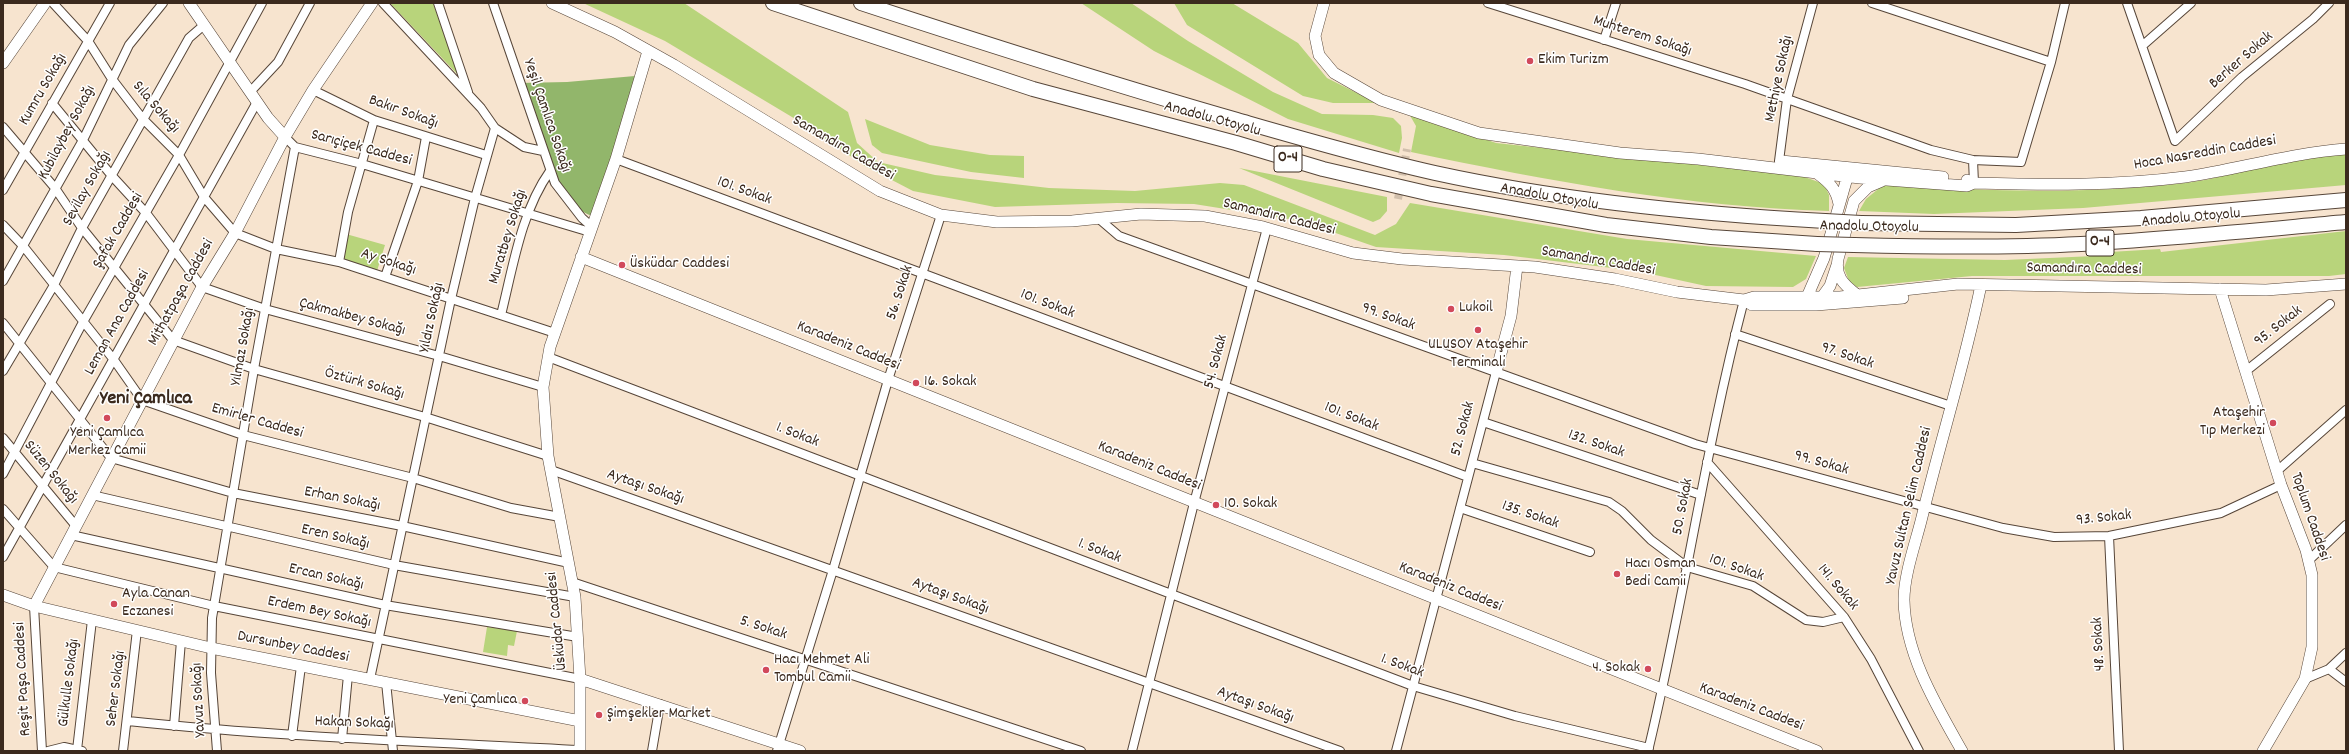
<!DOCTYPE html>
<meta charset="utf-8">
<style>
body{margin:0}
#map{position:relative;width:2349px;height:754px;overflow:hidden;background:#f7e4cf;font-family:Dekko,sans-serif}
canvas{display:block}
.frame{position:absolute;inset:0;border:4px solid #3b2a1e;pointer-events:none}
</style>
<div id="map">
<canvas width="2349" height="754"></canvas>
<div class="frame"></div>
</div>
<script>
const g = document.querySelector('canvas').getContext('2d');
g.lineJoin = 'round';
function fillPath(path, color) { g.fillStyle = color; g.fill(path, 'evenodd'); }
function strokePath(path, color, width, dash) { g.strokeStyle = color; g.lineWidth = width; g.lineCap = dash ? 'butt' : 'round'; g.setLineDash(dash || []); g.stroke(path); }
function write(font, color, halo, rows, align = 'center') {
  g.font = font + ' Dekko,sans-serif'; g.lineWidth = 3; g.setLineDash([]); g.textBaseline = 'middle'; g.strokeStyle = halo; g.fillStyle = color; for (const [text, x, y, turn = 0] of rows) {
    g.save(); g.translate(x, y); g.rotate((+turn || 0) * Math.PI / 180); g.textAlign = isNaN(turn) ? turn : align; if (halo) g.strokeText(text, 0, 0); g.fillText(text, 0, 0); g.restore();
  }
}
const green = new Path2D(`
 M 390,3 L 433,3 L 459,76 Z
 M 583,3 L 684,3 L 848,112 L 857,143 L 878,162 L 935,175 L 1049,188 L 1135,191 L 1220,183 L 1244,185 L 1375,235 L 1396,224 L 1410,203 L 1627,239 L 1816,256 L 1806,279 L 1793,287 L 1706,286 L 1637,271 L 1504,255 L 1376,247 L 1301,221 L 1194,204 L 1117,203 L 995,207 L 913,191 L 865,166 L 802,123 L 665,41 Z
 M 1081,3 L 1131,3 L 1188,41 L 1273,92 L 1322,114 L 1373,115 L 1393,118 L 1401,126 L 1402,138 L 1399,153 L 1288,119 L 1154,51 Z
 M 1174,3 L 1232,3 L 1298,43 L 1327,78 L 1377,103 L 1333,103 L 1303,96 L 1187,25 Z
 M 1408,112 L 1496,143 L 1802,176 L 1824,184 L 1829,195 L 1829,211 C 1688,207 1549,181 1411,152 L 1416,126 Z
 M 865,119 L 930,145 L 990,155 L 1024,156 L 1024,178 L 971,172 L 882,153 L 872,145 Z
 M 2346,154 L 2346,185 L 2083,208 L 1934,214 L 1859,211 L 1866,199 L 1883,185 C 1984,191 2085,195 2185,183 C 2205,181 2225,175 2245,171 C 2278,163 2312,157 2346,154 Z
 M 1239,168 L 1387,197 L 1387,211 L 1380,219 L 1373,222 Z
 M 2346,231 L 2346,274 L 2329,276 L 1972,276 L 1857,287 L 1849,281 L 1844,268 L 1848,257 L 2005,260 L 2094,256 L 2093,253 L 2160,249 L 2161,252 Z
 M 346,234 L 385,245 L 377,271 L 344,262 Z
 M 487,627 L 517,631 L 514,646 L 508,645 L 507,656 L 483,652 Z`);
const forest = new Path2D(`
 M 635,76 L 613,155 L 592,216 C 548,200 531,123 519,83 L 567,82 Z`);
const streetTunnel = new Path2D(`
 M 1398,199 L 1407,149`);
const street = new Path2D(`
 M 53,3 L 88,41 L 112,79 L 142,118 L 179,155 L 204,197 L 235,233 L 276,249 L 339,262 L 555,333
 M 383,3 L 481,108 L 495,128 L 524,147 L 543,151
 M 438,3 L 468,92
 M 493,3 L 555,183 L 582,218 L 592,227
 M 1488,3 L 1745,84 L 1931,150 L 1973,160 L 2021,162 L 2051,62 L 2065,3
 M 1872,3 L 2051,62
 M 2127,3 L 2175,141 L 2242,77 L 2313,19 L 2329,3
 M 1604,40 L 1616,3
 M 2142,46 L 2191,3
 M 313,90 L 374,120 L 486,155
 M 250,92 L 278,62 L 310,3
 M 52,103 L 112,176 L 146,213 L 202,287 L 265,309 L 439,356 L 543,387
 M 3,127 L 55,188 L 82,228 L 173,340 L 254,369 L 425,417 L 548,456
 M 285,137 L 295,147 L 362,164 L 590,232
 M 616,159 L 1468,477
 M 1973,160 L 1974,183
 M 1779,161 L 1787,99 L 1813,3
 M 3,190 L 110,3
 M 1098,218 L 1119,236 L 1695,444 L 2003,528 L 2054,537 L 2109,536 L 2221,513 L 2281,485
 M 3,225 L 24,247 L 114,360 L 142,400 L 243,435 L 413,478 L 511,508 L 560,517
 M 339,262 L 348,212 L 374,120
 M 385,277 L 418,181 L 426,137
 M 3,281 L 83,140 L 129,45 L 163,3
 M 501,315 C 513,267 521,212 550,171
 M 3,323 L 111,458 L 233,493 L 402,526 L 569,563
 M 1735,334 L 1951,406
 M 548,357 L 1413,686 L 1515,716 L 1649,748
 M 3,371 L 54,285 L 82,228 L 189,38 L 204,25
 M 2246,371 L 2330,304
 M 1483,422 L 1701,495
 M 3,438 L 76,526
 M 1707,462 L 1844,617 L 1871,659 L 1919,751
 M 1472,463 L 1609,502 L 1622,511 L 1651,540 L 1687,567 L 1753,586 L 1806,620 L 1823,622 L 1844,617
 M 551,470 L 1340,751
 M 2277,471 L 2346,410
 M 3,474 L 83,322 L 179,155 L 262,3
 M 92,495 L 394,565 L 575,597
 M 1460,508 L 1590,552
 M 3,509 L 54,567 L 214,606 L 580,679
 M 71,535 L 385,605 L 578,637
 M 2109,536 L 2119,751
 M 3,557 L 257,102
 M 2309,560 L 2346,525
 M 572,582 L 1081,751
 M 34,606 L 42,751
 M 2329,669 L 2346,682
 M 370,679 L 451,299 L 475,198 L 495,128
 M 2305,679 L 2329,669 L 2346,653
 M 386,682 L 393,751
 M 128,721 C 278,737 429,742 580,750
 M 174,726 L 181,641
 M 292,736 L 301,666
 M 342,739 L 348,675
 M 77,750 L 92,620
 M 48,751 L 64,747 L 82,751
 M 123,751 L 137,630
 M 217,751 L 211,673 L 212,618 L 254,369 L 295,147
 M 652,751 L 660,704
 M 777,751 L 833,570 L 888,380 L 941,215
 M 1132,751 L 1194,503 L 1267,228
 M 1396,751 L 1496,372
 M 1648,751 C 1684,602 1705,449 1744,300`);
const secondary = new Path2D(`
 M 189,3 L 268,118 L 285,137
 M 552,3 L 615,32 L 674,65 L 880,191 L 941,215 L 997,222 L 1072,221 L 1141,214 L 1205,216 L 1263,227 L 1353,253 L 1402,259 L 1535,267 L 1615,279 L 1677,292 L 1744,300 L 1754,297 L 1840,297 L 1958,284 L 2266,290 L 2346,284
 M 1324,3 L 1315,36 L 1319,55 L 1334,73 L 1381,100 L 1479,133 L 1620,153 L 1698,159 L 1860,178 L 1967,186 L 1974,183
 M 3,63 L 45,3
 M 1781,161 L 1943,177
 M 1818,174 C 1830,183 1836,189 1839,204
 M 1967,180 L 1974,183 C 2045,185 2114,186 2185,177 C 2239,169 2291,153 2346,149
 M 581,257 L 1817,751
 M 2220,289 L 2281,485 L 2306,550 L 2312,575 L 2312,647 L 2305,679 L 2263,751
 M 1856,294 C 1843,284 1835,276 1838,259 L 1854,201 L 1868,187 L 1882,181
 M 1744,300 L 1752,305 L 1816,305 L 1903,298
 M 1819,301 L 1830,286 L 1837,265
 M 1808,303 L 1807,297 L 1824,258 L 1849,171
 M 1496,372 L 1511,316 L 1517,266
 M 3,595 L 34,606 L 211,648 L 580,721
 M 34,606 L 202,287 L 235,233 L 285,137 L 313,90 L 372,3
 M 580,679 L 800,751
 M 580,751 L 580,679 L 575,597 L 548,456 L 543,387 L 550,347 L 616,159 L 648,51
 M 1962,751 C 1936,705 1905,654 1904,600 C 1904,574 1916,542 1922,517 C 1941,439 1965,363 1981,285`);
const highway = new Path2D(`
 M 773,3 L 1033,89 L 1236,143 L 1323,169 L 1431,194 L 1606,225 L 1711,237 L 1817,244
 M 861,3 C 986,44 1111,84 1237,120 C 1303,139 1368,158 1435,173 C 1563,201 1694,214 1825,221
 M 1861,223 L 2016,225 L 2141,218 L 2346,200
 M 1854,245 C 1929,247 2005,248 2081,244 C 2169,239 2258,230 2346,222`);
const highwayBridge = new Path2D(`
 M 1825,221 L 1861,223
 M 1817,244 L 1854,245`);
const markers = [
 [1530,61,4,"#d1495b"],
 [622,265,4,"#d1495b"],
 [1451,309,4,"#d1495b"],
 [1478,330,4,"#d1495b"],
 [916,383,4,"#d1495b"],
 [107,418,4,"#d1495b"],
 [2273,423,4,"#d1495b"],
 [1216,505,4,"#d1495b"],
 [1617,574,4,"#d1495b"],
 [114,604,4,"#d1495b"],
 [1648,669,4,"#d1495b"],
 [766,670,4,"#d1495b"],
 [525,701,4,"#d1495b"],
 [599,715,4,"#d1495b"]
];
const shields = [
 [1288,159,28],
 [2100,243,28]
];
const shieldNames = [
 ["O-4",1288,159],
 ["O-4",2100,243]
];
const streetNames = [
 ["Muhterem Sokağı",1642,37,18],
 ["Berker Sokak",2242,61,-41],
 ["Methiye Sokağı",1780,79,-78],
 ["Kumru Sokağı",44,90,-60],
 ["Sıla Sokağı",155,108,49],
 ["Bakır Sokağı",403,113,20],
 ["Yeşil Çamlıca Sokağı",546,116,71],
 ["Anadolu Otoyolu",1212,120,15],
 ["Kubilaybey Sokağı",68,133,-62],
 ["Sarıçiçek Caddesi",361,149,15],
 ["Samandıra Caddesi",843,149,30],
 ["Hoca Nasreddin Caddesi",2205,154,-10],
 ["Sevilay Sokağı",88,189,-61],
 ["101. Sokak",744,192,20],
 ["Anadolu Otoyolu",1549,198,10],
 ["Samandıra Caddesi",1279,218,14],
 ["Anadolu Otoyolu",2191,219,-5],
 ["Anadolu Otoyolu",1869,228,1],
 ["Şafak Caddesi",119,231,-60],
 ["Muratbey Sokağı",509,237,-73],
 ["Samandıra Caddesi",1598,262,10],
 ["Ay Sokağı",388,263,18],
 ["Samandıra Caddesi",2084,270,1],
 ["Mithatpaşa Caddesi",182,293,-61],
 ["56. Sokak",901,293,-72],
 ["101. Sokak",1047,305,21],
 ["Çakmakbey Sokağı",352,318,15],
 ["Yıldız Sokağı",433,318,-78],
 ["99. Sokak",1388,318,20],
 ["Leman Ana Caddesi",118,323,-61],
 ["95. Sokak",2279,327,-38],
 ["Yılmaz Sokağı",244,347,-80],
 ["Karadeniz Caddesi",848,347,22],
 ["97. Sokak",1847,357,19],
 ["54. Sokak",1217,362,-75],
 ["Öztürk Sokağı",364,385,16],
 ["101. Sokak",1351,418,21],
 ["Emirler Caddesi",257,422,16],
 ["52. Sokak",1464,429,-75],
 ["1. Sokak",797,436,21],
 ["132. Sokak",1596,445,19],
 ["99. Sokak",1821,464,16],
 ["Karadeniz Caddesi",1149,467,22],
 ["Süzen Sokağı",50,473,51],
 ["Aytaşı Sokağı",645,488,19],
 ["Erhan Sokağı",342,500,11],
 ["Yavuz Sultan Selim Caddesi",1910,506,-77],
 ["50. Sokak",1684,507,-79],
 ["135. Sokak",1530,516,19],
 ["Toplum Caddesi",2309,517,71],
 ["93. Sokak",2104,519,-6],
 ["Eren Sokağı",335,538,13],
 ["1. Sokak",1099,552,21],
 ["101. Sokak",1736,569,19],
 ["Ercan Sokağı",326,578,13],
 ["Karadeniz Caddesi",1450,588,22],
 ["141. Sokak",1837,588,50],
 ["Aytaşı Sokağı",950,597,20],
 ["Erdem Bey Sokağı",319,613,12],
 ["Üsküdar Caddesi",558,621,-96],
 ["5. Sokak",763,629,18],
 ["48. Sokak",2100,644,-93],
 ["Dursunbey Caddesi",293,648,11],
 ["1. Sokak",1402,667,20],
 ["Reşit Paşa Caddesi",24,679,-93],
 ["Gülkulle Sokağı",70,683,-83],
 ["Seher Sokağı",117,689,-83],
 ["Yavuz Sokağı",200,700,-93],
 ["Aytaşı Sokağı",1255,706,20],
 ["Karadeniz Caddesi",1751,708,21],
 ["Hakan Sokağı",354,724,2]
];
const poiNames = [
 ["Ekim Turizm",1538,61],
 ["Üsküdar Caddesi",630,265],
 ["Lukoil",1459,309],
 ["ULUSOY Ataşehir",1478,346,"center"],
 ["Terminali",1478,364,"center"],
 ["16. Sokak",924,383],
 ["Ataşehir",2265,414,"right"],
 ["Tıp Merkezi",2265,432,"right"],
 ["Yeni Çamlıca",107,434,"center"],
 ["Merkez Camii",107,452,"center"],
 ["10. Sokak",1224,505],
 ["Hacı Osman",1625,565],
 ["Bedi Camii",1625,583],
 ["Ayla Canan",122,595],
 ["Eczanesi",122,613],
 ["Hacı Mehmet Ali",774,661],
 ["Tombul Camii",774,679],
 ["4. Sokak",1640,669,"right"],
 ["Yeni Çamlıca",517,701,"right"],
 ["Şimşekler Market",607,715]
];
const districtNames = [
 ["Yeni Çamlıca",146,400]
];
fillPath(green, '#b8d47b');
fillPath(forest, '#92b66b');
strokePath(streetTunnel, '#d1bfac', 8, [8, 4]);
strokePath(street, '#574639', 10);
strokePath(secondary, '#574639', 12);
strokePath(highway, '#574639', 16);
strokePath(street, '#fff', 8);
strokePath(secondary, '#fff', 11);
strokePath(highway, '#fff', 14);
strokePath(highwayBridge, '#574639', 16, []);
strokePath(highwayBridge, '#fff', 14);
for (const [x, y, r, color] of markers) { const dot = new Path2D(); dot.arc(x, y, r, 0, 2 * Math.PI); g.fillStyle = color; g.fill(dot); strokePath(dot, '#fff', 1.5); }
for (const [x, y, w] of shields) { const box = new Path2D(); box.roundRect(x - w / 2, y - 13, w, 26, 3); g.fillStyle = '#fff'; g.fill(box); strokePath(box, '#3b2a1e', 1); }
write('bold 15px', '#3b2a1e', null, shieldNames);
write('16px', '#3b2a1e', '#fff', streetNames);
write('16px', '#3b2a1e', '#fff', poiNames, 'left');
write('bold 20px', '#3b2a1e', '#fff', districtNames);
</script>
